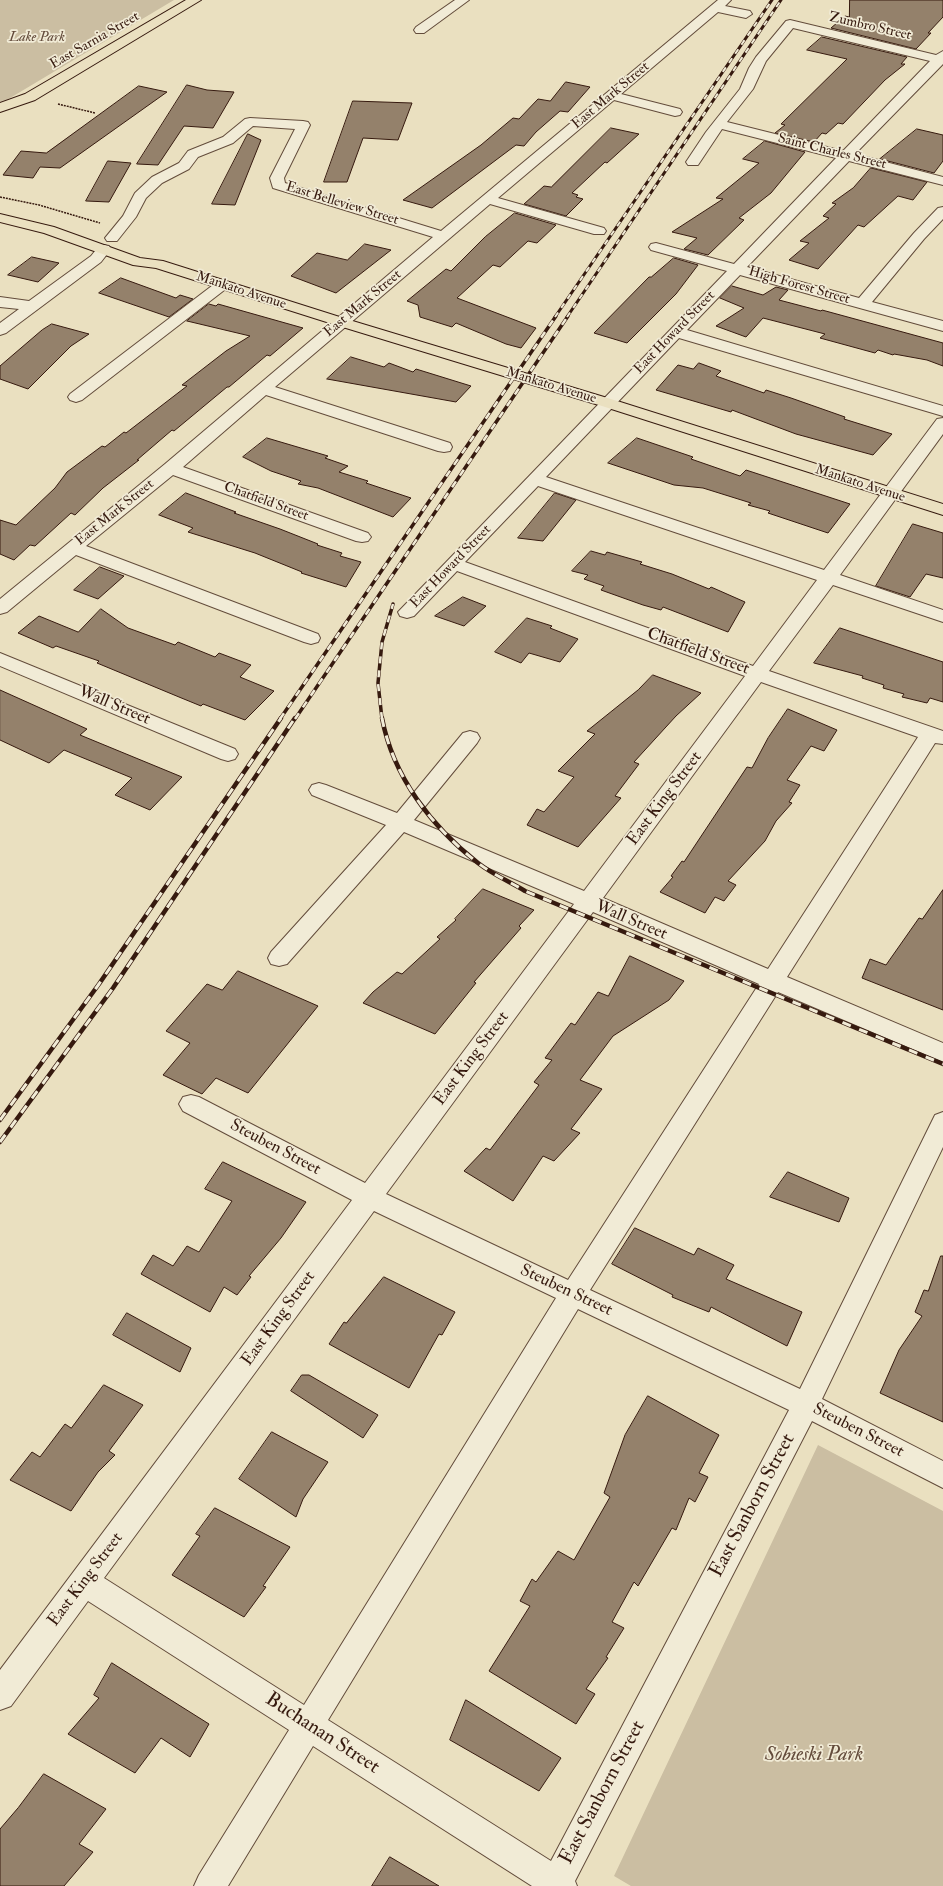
<!DOCTYPE html>
<style>
body{margin:0}
canvas{display:block;background:#eae0c0}
</style>
<canvas width="943" height="1886"></canvas>
<script>
const g = document.querySelector('canvas').getContext('2d');
g.lineJoin = 'round';
function fillPath(path, color) { g.fillStyle = color; g.fill(path, 'evenodd'); }
function strokePath(path, color, width, dash) { g.strokeStyle = color; g.lineWidth = width; g.lineCap = dash ? 'butt' : 'round'; g.setLineDash(dash || []); g.stroke(path); }
function write(font, color, halo, rows, align = 'center') {
  g.font = font + ' "IM FELL Double Pica",serif'; g.lineWidth = 3.5; g.setLineDash([]); g.textBaseline = 'middle'; g.strokeStyle = halo; g.fillStyle = color; for (const [text, x, y, turn = 0] of rows) {
    g.save(); g.translate(x, y); g.rotate((+turn || 0) * Math.PI / 180); g.textAlign = isNaN(turn) ? turn : align; if (halo) g.strokeText(text, 0, 0); g.fillText(text, 0, 0); g.restore();
  }
}
const green = new Path2D(`
 M 0,0 L 174,0 L 0,104 Z
 M 818,1445 L 943,1511 L 943,1886 L 631,1886 L 614,1876 Z`);
const building = new Path2D(`
 M 850,0 L 943,0 L 943,17 L 928,33 L 931,33 L 916,49 L 831,28 L 845,16 L 849,17 Z
 M 822,37 L 907,57 L 901,64 L 905,64 L 885,80 L 843,124 L 838,123 L 826,134 L 822,133 L 814,142 L 775,133 L 785,125 L 781,124 L 847,59 L 807,50 Z
 M 566,82 L 590,87 L 568,112 L 560,111 L 536,132 L 524,146 L 516,145 L 432,208 L 403,200 L 481,145 L 513,118 L 519,119 L 538,99 L 550,101 Z
 M 187,85 L 207,90 L 234,92 L 213,128 L 184,126 L 158,165 L 137,164 Z
 M 139,86 L 167,92 L 60,168 L 40,167 L 33,178 L 3,175 L 21,151 L 46,153 Z
 M 353,101 L 412,103 L 398,140 L 363,138 L 347,182 L 324,182 Z
 M 611,128 L 639,134 L 607,163 L 605,162 L 572,193 L 578,195 L 576,197 L 583,199 L 566,216 L 524,204 L 544,186 L 551,187 Z
 M 917,129 L 943,135 L 943,161 L 934,173 L 880,159 Z
 M 248,134 L 261,140 L 235,205 L 212,204 Z
 M 765,141 L 805,152 L 771,193 L 739,218 L 744,220 L 708,255 L 684,249 L 697,238 L 672,232 L 723,199 L 716,198 L 759,163 L 743,159 Z
 M 108,161 L 131,163 L 109,202 L 86,201 Z
 M 871,168 L 927,182 L 913,200 L 898,196 L 864,227 L 858,225 L 818,269 L 789,260 L 809,243 L 800,241 L 829,218 L 823,216 L 836,204 L 832,203 L 853,188 Z
 M 515,213 L 556,225 L 537,243 L 528,241 L 500,267 L 493,265 L 457,298 L 536,328 L 521,348 L 506,344 L 456,323 L 452,327 L 420,317 L 418,305 L 407,301 L 446,269 L 451,271 L 485,237 Z
 M 365,244 L 391,250 L 336,293 L 291,276 L 317,253 L 347,260 Z
 M 32,257 L 59,263 L 38,282 L 8,275 Z
 M 674,258 L 698,265 L 676,294 L 627,343 L 594,333 L 649,277 L 651,277 Z
 M 121,278 L 176,298 L 180,295 L 193,299 L 169,317 L 99,293 Z
 M 732,286 L 763,295 L 776,287 L 788,290 L 779,300 L 821,311 L 822,310 L 943,343 L 943,366 L 927,360 L 894,354 L 893,355 L 878,350 L 875,353 L 820,338 L 825,334 L 763,318 L 746,337 L 716,326 L 744,308 L 720,298 Z
 M 209,304 L 216,306 L 218,304 L 303,328 L 270,356 L 267,355 L 229,387 L 227,387 L 174,431 L 172,430 L 137,460 L 139,460 L 103,488 L 75,515 L 71,513 L 35,546 L 30,545 L 14,560 L 0,554 L 0,520 L 16,525 L 55,488 L 67,472 L 102,446 L 105,447 L 124,432 L 126,433 L 187,386 L 182,385 L 226,351 L 250,336 L 187,321 Z
 M 52,324 L 89,334 L 71,346 L 28,389 L 0,379 L 0,366 L 42,330 Z
 M 351,357 L 384,367 L 389,363 L 413,372 L 416,369 L 471,386 L 456,402 L 327,379 Z
 M 699,363 L 721,371 L 716,376 L 764,393 L 766,390 L 791,398 L 845,417 L 844,419 L 892,434 L 873,455 L 796,434 L 732,410 L 731,412 L 656,390 L 678,365 L 693,369 Z
 M 267,438 L 328,456 L 325,458 L 348,466 L 339,472 L 368,481 L 366,483 L 411,498 L 393,517 L 318,488 L 298,484 L 301,481 L 271,471 L 243,457 Z
 M 637,438 L 693,457 L 691,459 L 740,476 L 746,470 L 850,504 L 828,533 L 768,513 L 770,511 L 748,505 L 751,503 L 703,488 L 674,485 L 608,463 Z
 M 186,493 L 236,512 L 234,513 L 280,529 L 318,544 L 317,545 L 342,553 L 340,556 L 361,562 L 346,587 L 301,573 L 302,572 L 255,553 L 188,532 L 193,528 L 159,515 Z
 M 555,493 L 576,500 L 543,541 L 518,538 Z
 M 913,524 L 943,533 L 943,578 L 926,574 L 910,597 L 876,586 Z
 M 591,551 L 605,555 L 607,552 L 642,562 L 640,564 L 672,574 L 709,589 L 711,587 L 745,602 L 728,632 L 663,607 L 661,610 L 643,605 L 601,590 L 604,586 L 584,579 L 588,575 L 572,571 Z
 M 100,567 L 124,576 L 98,599 L 74,590 Z
 M 463,597 L 486,606 L 464,626 L 435,616 Z
 M 101,609 L 128,628 L 175,645 L 178,642 L 215,657 L 219,653 L 251,665 L 240,677 L 274,691 L 245,720 L 203,704 L 201,706 L 179,697 L 97,663 L 99,661 L 56,646 L 53,648 L 18,633 L 39,616 L 78,632 Z
 M 527,618 L 552,626 L 550,628 L 578,639 L 560,662 L 529,653 L 521,663 L 495,652 Z
 M 840,628 L 943,662 L 943,702 L 930,698 L 927,703 L 902,697 L 904,694 L 883,688 L 884,685 L 862,678 L 863,676 L 814,663 Z
 M 653,675 L 701,693 L 676,716 L 634,762 L 639,764 L 615,796 L 621,798 L 578,847 L 527,825 L 537,809 L 544,812 L 574,777 L 558,771 L 595,734 L 587,731 L 638,690 Z
 M 0,690 L 87,729 L 80,735 L 182,777 L 150,810 L 115,795 L 132,778 L 64,750 L 49,763 L 0,740 Z
 M 788,709 L 837,730 L 824,751 L 811,746 L 787,780 L 800,785 L 789,802 L 792,803 L 776,821 L 765,841 L 728,881 L 736,885 L 724,901 L 715,897 L 705,913 L 660,892 L 673,877 L 671,876 L 682,861 L 684,862 L 747,767 L 752,768 L 768,738 Z
 M 483,889 L 534,910 L 519,926 L 521,928 L 474,982 L 476,983 L 435,1034 L 363,1003 L 373,992 L 397,972 L 402,974 L 440,939 L 437,937 L 456,920 L 455,919 Z
 M 943,890 L 943,1010 L 862,978 L 870,959 L 886,965 L 919,918 L 922,919 Z
 M 630,956 L 684,981 L 669,1000 L 613,1036 L 580,1080 L 602,1089 L 571,1129 L 580,1133 L 554,1161 L 543,1156 L 513,1201 L 464,1171 L 486,1148 L 490,1150 L 539,1085 L 534,1082 L 552,1060 L 545,1058 L 571,1023 L 575,1025 L 598,992 L 608,996 Z
 M 238,971 L 318,1006 L 248,1093 L 216,1078 L 202,1094 L 163,1075 L 190,1043 L 166,1031 L 207,984 L 222,990 Z
 M 223,1162 L 306,1202 L 281,1238 L 249,1276 L 251,1277 L 237,1295 L 224,1287 L 210,1312 L 141,1274 L 153,1255 L 173,1266 L 187,1246 L 199,1252 L 232,1201 L 205,1189 Z
 M 788,1172 L 849,1198 L 839,1222 L 770,1197 Z
 M 635,1228 L 694,1255 L 698,1248 L 734,1265 L 726,1279 L 802,1312 L 787,1346 L 711,1307 L 709,1312 L 672,1297 L 673,1295 L 612,1264 Z
 M 941,1256 L 943,1256 L 943,1422 L 880,1393 L 899,1350 L 922,1316 L 915,1312 L 924,1290 L 928,1291 Z
 M 384,1277 L 455,1312 L 442,1335 L 439,1334 L 409,1388 L 329,1344 L 344,1322 L 346,1323 Z
 M 127,1313 L 191,1348 L 180,1372 L 113,1335 Z
 M 302,1375 L 309,1375 L 378,1415 L 363,1438 L 291,1391 Z
 M 104,1385 L 143,1405 L 109,1451 L 115,1455 L 98,1472 L 71,1511 L 10,1480 L 32,1452 L 40,1457 L 65,1424 L 71,1428 Z
 M 648,1396 L 719,1435 L 699,1473 L 708,1477 L 695,1502 L 689,1498 L 676,1530 L 672,1528 L 638,1586 L 634,1582 L 612,1622 L 624,1628 L 606,1657 L 608,1658 L 586,1689 L 595,1694 L 576,1724 L 489,1671 L 530,1606 L 520,1601 L 532,1579 L 536,1582 L 558,1551 L 574,1560 L 610,1497 L 604,1493 L 625,1435 Z
 M 272,1432 L 328,1462 L 303,1499 L 296,1517 L 239,1479 Z
 M 215,1508 L 290,1547 L 263,1586 L 266,1587 L 244,1617 L 172,1575 L 200,1536 L 196,1534 Z
 M 112,1663 L 209,1724 L 190,1757 L 161,1738 L 135,1773 L 68,1734 L 99,1698 L 94,1695 Z
 M 466,1700 L 561,1758 L 539,1791 L 450,1740 Z
 M 44,1774 L 106,1809 L 79,1844 L 93,1852 L 64,1886 L 0,1886 L 0,1829 L 18,1808 Z
 M 390,1857 L 439,1886 L 372,1886 Z`);
const path = new Path2D(`
 M 58,104 L 95,113
 M 0,197 L 39,205 L 100,223`);
const minor = new Path2D(`
 M 455,0 L 469,0 L 424,33 L 416,33 L 414,30 L 416,27 Z
 M 718,0 L 731,0 L 725,6 L 750,11 L 752,14 L 746,18 L 718,12 L 621,94 L 680,109 L 682,112 L 680,115 L 675,116 L 614,100 L 498,198 L 604,228 L 606,231 L 604,234 L 594,234 L 490,204 L 275,387 L 450,443 L 452,447 L 450,451 L 444,452 L 438,451 L 266,395 L 183,467 L 368,533 L 371,537 L 368,541 L 362,542 L 356,541 L 173,475 L 86,546 L 318,634 L 320,638 L 318,642 L 311,644 L 304,642 L 76,555 L 7,612 L 0,614 L 0,599 L 165,464 L 433,237 L 273,188 L 270,178 L 295,129 L 253,126 L 233,143 L 198,157 L 189,169 L 162,183 L 146,198 L 136,217 L 117,241 L 107,241 L 105,238 L 123,216 L 135,193 L 152,177 L 179,163 L 188,151 L 223,137 L 245,119 L 250,118 L 303,121 L 308,122 L 310,125 L 284,178 L 285,183 L 441,231 Z
 M 790,20 L 936,55 L 943,51 L 943,64 L 855,154 L 943,177 L 943,185 L 849,161 L 747,267 L 859,298 L 914,233 L 938,208 L 943,207 L 943,219 L 924,239 L 872,302 L 943,321 L 943,331 L 740,275 L 687,330 L 943,406 L 943,416 L 679,338 L 546,477 L 824,570 L 937,419 L 943,418 L 943,434 L 840,575 L 943,610 L 943,622 L 833,585 L 769,671 L 943,731 L 943,744 L 935,743 L 787,977 L 943,1043 L 943,1062 L 778,992 L 590,1290 L 800,1389 L 935,1115 L 943,1112 L 943,1147 L 822,1399 L 943,1461 L 943,1488 L 812,1421 L 575,1881 L 577,1886 L 532,1886 L 313,1746 L 228,1886 L 194,1886 L 199,1875 L 289,1730 L 88,1601 L 11,1706 L 0,1710 L 0,1670 L 352,1200 L 183,1111 L 179,1104 L 183,1097 L 191,1095 L 199,1097 L 365,1183 L 574,904 L 404,832 L 287,964 L 279,966 L 271,964 L 268,958 L 271,952 L 386,825 L 312,795 L 309,790 L 312,785 L 319,783 L 326,785 L 397,813 L 463,733 L 470,731 L 477,733 L 480,738 L 477,743 L 414,820 L 584,891 L 745,676 L 457,571 L 414,616 L 407,618 L 400,616 L 398,612 L 727,271 L 651,250 L 649,247 L 651,244 L 656,243 L 734,264 L 836,158 L 722,129 L 698,165 L 688,165 L 686,162 L 706,132 L 740,89 L 749,68 L 756,57 L 786,21 ZM 793,28 L 930,61 L 843,151 L 727,122 L 753,89 L 766,61 ZM 538,486 L 817,580 L 753,666 L 465,562 ZM 761,682 L 918,737 L 768,969 L 603,898 ZM 593,912 L 759,984 L 568,1280 L 386,1194 ZM 374,1211 L 556,1298 L 304,1705 L 104,1578 ZM 578,1309 L 789,1410 L 551,1861 L 328,1720 Z
 M 104,245 L 109,246 L 111,249 L 101,262 L 6,333 L 0,335 L 0,323 L 19,309 L 0,307 L 0,297 L 29,301 L 91,256 L 99,246 Z
 M 222,280 L 227,282 L 230,285 L 227,288 L 82,400 L 76,402 L 70,400 L 68,397 L 70,394 L 217,282 Z
 M 0,653 L 235,749 L 238,754 L 235,759 L 228,761 L 221,759 L 0,666 Z`);
const major = new Path2D(`
 M 186,0 L 201,0 L 35,100 L 0,112 L 0,103 L 25,94 Z
 M 0,214 L 54,227 L 140,258 L 163,261 L 346,319 L 614,400 L 943,504 L 943,515 L 602,406 L 336,325 L 156,268 L 133,265 L 44,233 L 0,222 Z`);
const railFar2 = new Path2D(`
 M 555,317 L 772,0
 M 567,317 L 781,0`);
const railFar1 = new Path2D(`
 M 280,719 L 556,316
 M 295,719 L 568,316
 M 382,719 L 378,683 L 382,642 L 393,604`);
const rail = new Path2D(`
 M 382,718 C 393,777 432,827 478,863 C 492,874 510,882 525,891 L 943,1064
 M 0,1120 L 99,984 L 281,718
 M 0,1142 L 113,988 L 295,718`);
const farStreetnames = [
 ["Zumbro Street",870,27,13],
 ["East Sarnia Street",95,41,-30],
 ["East Mark Street",611,96,-40],
 ["Saint Charles Street",832,152,14],
 ["East Belleview Street",342,204,17],
 ["High Forest Street",799,286,16],
 ["Mankato Avenue",241,291,18],
 ["East Mark Street",363,304,-40],
 ["East Howard Street",675,333,-46],
 ["Mankato Avenue",551,386,17],
 ["Mankato Avenue",860,484,18],
 ["Chatfield Street",266,502,20],
 ["East Mark Street",115,513,-39],
 ["East Howard Street",451,567,-46]
];
const farParknames = [
 ["Lake Park",37,38]
];
const streetNames = [
 ["Chatfield Street",698,652,20],
 ["Wall Street",114,706,23],
 ["East King Street",665,799,-53],
 ["Wall Street",631,921,23],
 ["East King Street",472,1059,-53],
 ["Steuben Street",275,1148,28],
 ["Steuben Street",566,1291,25],
 ["East King Street",279,1319,-54],
 ["Steuben Street",858,1431,27],
 ["East King Street",86,1580,-53]
];
const nearStreetnames = [
 ["East Sanborn Street",753,1506,-62],
 ["Buchanan Street",322,1734,33],
 ["East Sanborn Street",603,1793,-62]
];
const nearParknames = [
 ["Sobieski Park",814,1756]
];
fillPath(green, '#cbbea2');
fillPath(building, '#94816b');
strokePath(building, '#361a0f', 1);
strokePath(minor, '#634c3b', 2);
strokePath(major, '#361a0f', 2);
strokePath(path, '#361a0f', 1.5, [2, 1]);
fillPath(minor, '#f1ebd6');
fillPath(major, '#eae0c0');
strokePath(railFar2, '#361a0f', 3);
strokePath(railFar1, '#361a0f', 3.5);
strokePath(rail, '#361a0f', 4.5);
strokePath(railFar2, '#f1ebd6', 2, [5.5]);
strokePath(railFar1, '#f1ebd6', 2.5, [7]);
strokePath(rail, '#f1ebd6', 3, [9]);
write('14px', '#361a0f', '#f1ebd6', farStreetnames);
write('italic 14px', '#634b3b', '#f1ebd6', farParknames);
write('17px', '#361a0f', '#f1ebd6', streetNames);
write('20px', '#361a0f', '#f1ebd6', nearStreetnames);
write('italic 20px', '#634b3b', '#f1ebd6', nearParknames);
</script>
